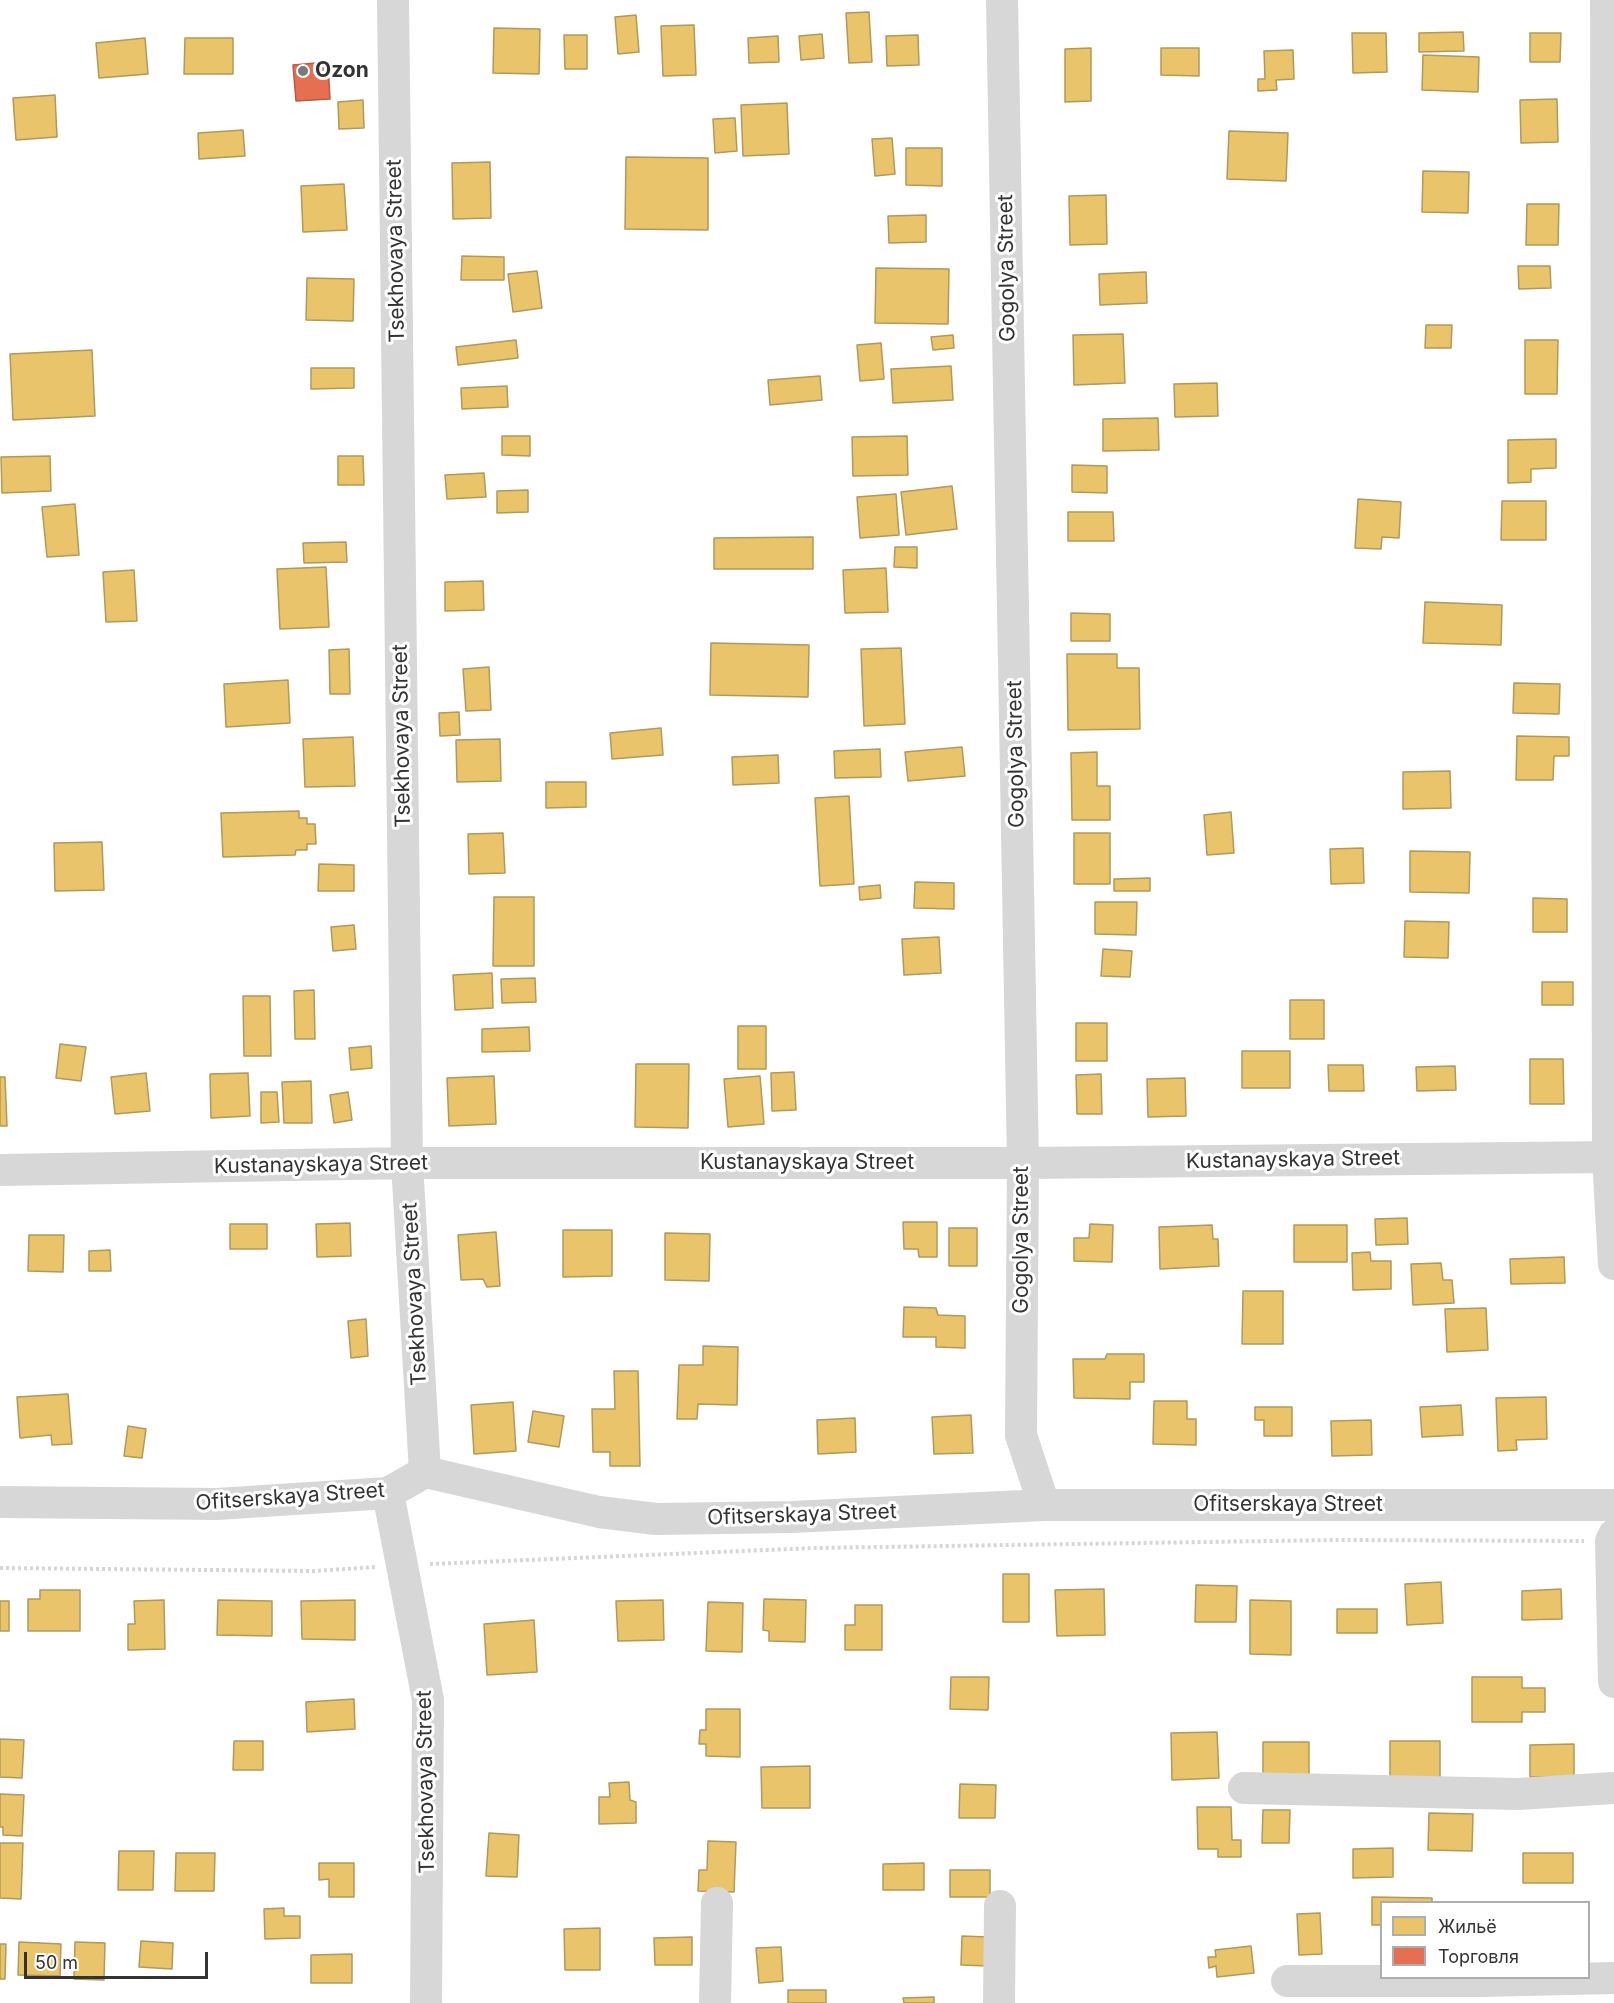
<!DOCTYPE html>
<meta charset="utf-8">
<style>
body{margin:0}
#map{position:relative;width:1614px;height:2003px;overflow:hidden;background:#fff;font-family:Inter,sans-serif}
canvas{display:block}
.legend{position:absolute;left:1380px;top:1901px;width:210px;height:78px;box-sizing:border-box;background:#fff;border:2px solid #adadad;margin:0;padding:8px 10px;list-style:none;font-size:18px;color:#333}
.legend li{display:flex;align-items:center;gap:12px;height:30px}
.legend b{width:30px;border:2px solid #adadad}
.scale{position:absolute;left:24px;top:1952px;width:184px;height:27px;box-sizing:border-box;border:3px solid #333;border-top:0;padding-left:8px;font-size:18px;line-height:21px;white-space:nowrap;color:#333;-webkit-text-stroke:4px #fff;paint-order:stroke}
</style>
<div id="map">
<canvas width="1614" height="2003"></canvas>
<ul class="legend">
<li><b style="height:16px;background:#e9c46a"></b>Жильё</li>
<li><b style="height:16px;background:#e76f51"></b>Торговля</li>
</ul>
<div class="scale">50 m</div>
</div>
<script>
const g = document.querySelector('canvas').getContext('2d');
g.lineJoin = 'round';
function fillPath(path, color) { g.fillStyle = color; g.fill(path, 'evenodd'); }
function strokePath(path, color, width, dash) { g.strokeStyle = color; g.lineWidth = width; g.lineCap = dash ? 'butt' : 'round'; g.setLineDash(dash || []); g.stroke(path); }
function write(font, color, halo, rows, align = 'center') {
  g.font = font + ' Inter,sans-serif'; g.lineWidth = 6; g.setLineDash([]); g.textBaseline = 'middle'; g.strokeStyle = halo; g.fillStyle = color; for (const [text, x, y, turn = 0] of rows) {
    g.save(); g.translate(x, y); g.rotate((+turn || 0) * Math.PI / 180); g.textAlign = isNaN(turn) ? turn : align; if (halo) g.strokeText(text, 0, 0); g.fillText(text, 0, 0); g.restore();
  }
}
const homes = new Path2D(`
 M 869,12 L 872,62 L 849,63 L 846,13 Z
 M 636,15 L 639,52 L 618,54 L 615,17 Z
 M 694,25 L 696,75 L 663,76 L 661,26 Z
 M 494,28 L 540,29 L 539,74 L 493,73 Z
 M 1463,32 L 1464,51 L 1419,52 L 1419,33 Z
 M 1352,33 L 1386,33 L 1387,72 L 1353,73 Z
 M 1530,33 L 1561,33 L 1560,62 L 1530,62 Z
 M 822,34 L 824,58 L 801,60 L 799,36 Z
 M 564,35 L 587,35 L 587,69 L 565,69 Z
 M 918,35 L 919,65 L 887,66 L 886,36 Z
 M 778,36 L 779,62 L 749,63 L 748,38 Z
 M 145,38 L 148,74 L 99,78 L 96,43 Z
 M 185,38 L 233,38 L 233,74 L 184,74 Z
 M 1091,48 L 1091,101 L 1065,102 L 1065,49 Z
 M 1161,48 L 1199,48 L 1199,76 L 1161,75 Z
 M 1293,50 L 1294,79 L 1276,80 L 1277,90 L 1258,91 L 1258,79 L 1265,79 L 1264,51 Z
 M 1423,55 L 1479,57 L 1478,92 L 1422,90 Z
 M 55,95 L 57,137 L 16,140 L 13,98 Z
 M 1557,99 L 1558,142 L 1521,143 L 1520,100 Z
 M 363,100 L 364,128 L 339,129 L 338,102 Z
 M 787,103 L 789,154 L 743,156 L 741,105 Z
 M 735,118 L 737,151 L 715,153 L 713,119 Z
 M 243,130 L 245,156 L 199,159 L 198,133 Z
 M 1229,131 L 1288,133 L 1286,181 L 1227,179 Z
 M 892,138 L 895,174 L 875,176 L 872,139 Z
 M 906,148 L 942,148 L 942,186 L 906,185 Z
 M 626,157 L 708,158 L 708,230 L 625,229 Z
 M 490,162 L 491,218 L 453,219 L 452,163 Z
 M 1423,171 L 1469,172 L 1468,213 L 1422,212 Z
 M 344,184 L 347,230 L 303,232 L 301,186 Z
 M 1106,195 L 1107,244 L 1070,245 L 1069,196 Z
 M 1527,204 L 1559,204 L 1558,245 L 1526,245 Z
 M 926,215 L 926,242 L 889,243 L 888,216 Z
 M 462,256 L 504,257 L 504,280 L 461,280 Z
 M 1518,266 L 1550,266 L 1551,288 L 1519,289 Z
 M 876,268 L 949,269 L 948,324 L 875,323 Z
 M 537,271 L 542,308 L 513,312 L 508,274 Z
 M 1146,272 L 1147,303 L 1100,305 L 1099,274 Z
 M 307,278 L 354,279 L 353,321 L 306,320 Z
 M 1426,325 L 1452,325 L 1451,348 L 1425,348 Z
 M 1123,334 L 1125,383 L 1074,385 L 1073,335 Z
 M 953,335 L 954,348 L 933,350 L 931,337 Z
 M 516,340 L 518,358 L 458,365 L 456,347 Z
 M 1525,340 L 1558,340 L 1557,394 L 1525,394 Z
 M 881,343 L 884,379 L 860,381 L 857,345 Z
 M 92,350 L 95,416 L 13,420 L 10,354 Z
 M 951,366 L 953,400 L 893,403 L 891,369 Z
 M 311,368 L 354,368 L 354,388 L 311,389 Z
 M 820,376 L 822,400 L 770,405 L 768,380 Z
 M 1217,383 L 1218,416 L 1175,417 L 1174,384 Z
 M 507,386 L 508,407 L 462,409 L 461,388 Z
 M 1158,418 L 1159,450 L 1103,451 L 1103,419 Z
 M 502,436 L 530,436 L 530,456 L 502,455 Z
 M 907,436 L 908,475 L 853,476 L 852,437 Z
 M 1556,439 L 1556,468 L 1531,469 L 1531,482 L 1508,483 L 1508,440 Z
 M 50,456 L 51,491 L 2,493 L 1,457 Z
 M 338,456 L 363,456 L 364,485 L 338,485 Z
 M 1072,465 L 1107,466 L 1107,493 L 1072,492 Z
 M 484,473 L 486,497 L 447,499 L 445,475 Z
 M 952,486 L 957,529 L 906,535 L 901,492 Z
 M 528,490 L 528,512 L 497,513 L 497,491 Z
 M 896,494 L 899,535 L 860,538 L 857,497 Z
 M 1358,499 L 1401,502 L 1399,538 L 1382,537 L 1381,549 L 1355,548 Z
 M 1502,501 L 1546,501 L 1546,540 L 1501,540 Z
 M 75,504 L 79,555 L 47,557 L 42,507 Z
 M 1068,512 L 1113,512 L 1114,541 L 1068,541 Z
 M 813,537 L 813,569 L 714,569 L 714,538 Z
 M 346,542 L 347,562 L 304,563 L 303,543 Z
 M 895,547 L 917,547 L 917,568 L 894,567 Z
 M 326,567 L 329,627 L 280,629 L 277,569 Z
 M 886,568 L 888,612 L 845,613 L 843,570 Z
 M 134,570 L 137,621 L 106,622 L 103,572 Z
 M 483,581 L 484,610 L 445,611 L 445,582 Z
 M 1425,602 L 1502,605 L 1501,645 L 1423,643 Z
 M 1071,613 L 1110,614 L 1110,641 L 1071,641 Z
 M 711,643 L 809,645 L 808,697 L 710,695 Z
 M 901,648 L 905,724 L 864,726 L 861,649 Z
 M 349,649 L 350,694 L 330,694 L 329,650 Z
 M 1067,654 L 1117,654 L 1117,668 L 1139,668 L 1140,729 L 1068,730 Z
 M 489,667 L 491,710 L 466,711 L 463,669 Z
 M 288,680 L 290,723 L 226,727 L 224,684 Z
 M 1514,683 L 1560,684 L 1559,714 L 1513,713 Z
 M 459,712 L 460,735 L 440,736 L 439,713 Z
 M 661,728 L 663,755 L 612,759 L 610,733 Z
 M 1517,736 L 1569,737 L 1569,756 L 1554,756 L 1553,780 L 1516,780 Z
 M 353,737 L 355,786 L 305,787 L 303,739 Z
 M 500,739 L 501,781 L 457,782 L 456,740 Z
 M 962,747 L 965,776 L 908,781 L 905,752 Z
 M 880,749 L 881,777 L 835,778 L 834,751 Z
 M 1097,752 L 1097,786 L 1110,786 L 1110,820 L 1072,820 L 1071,753 Z
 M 778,755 L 779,783 L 733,785 L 732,757 Z
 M 1450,771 L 1451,808 L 1403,809 L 1403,772 Z
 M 546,782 L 586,782 L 586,807 L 546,808 Z
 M 849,796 L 854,884 L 820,886 L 815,798 Z
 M 299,811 L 299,818 L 307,818 L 307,824 L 315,824 L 316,844 L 307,844 L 307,850 L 296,850 L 295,855 L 223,857 L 221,813 Z
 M 1231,812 L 1234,853 L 1207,855 L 1204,815 Z
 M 503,833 L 505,873 L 469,874 L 468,834 Z
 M 1074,833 L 1110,833 L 1110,884 L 1074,884 Z
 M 102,842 L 104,890 L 55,891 L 54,843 Z
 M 1363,848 L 1364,883 L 1331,884 L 1330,849 Z
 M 1410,851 L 1470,852 L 1469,893 L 1410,892 Z
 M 319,864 L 354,865 L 354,891 L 318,891 Z
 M 1150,878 L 1150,891 L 1114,891 L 1114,879 Z
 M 915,882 L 954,883 L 954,909 L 914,908 Z
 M 880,885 L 881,898 L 860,900 L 859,887 Z
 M 494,897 L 534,897 L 534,966 L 493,966 Z
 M 1533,898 L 1567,899 L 1567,932 L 1533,932 Z
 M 1095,902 L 1137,902 L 1136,935 L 1095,934 Z
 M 1405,921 L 1449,922 L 1448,958 L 1404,957 Z
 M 354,925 L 356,949 L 333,951 L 331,927 Z
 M 939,937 L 941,973 L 904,975 L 902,939 Z
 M 1103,949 L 1132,951 L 1130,977 L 1101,976 Z
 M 492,973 L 493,1008 L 455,1010 L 453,975 Z
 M 535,978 L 536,1002 L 502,1003 L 501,979 Z
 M 1542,982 L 1573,982 L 1573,1005 L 1542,1005 Z
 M 314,990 L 315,1039 L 295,1039 L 294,991 Z
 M 243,996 L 270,996 L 271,1056 L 244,1056 Z
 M 1290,1000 L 1324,1000 L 1324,1039 L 1290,1039 Z
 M 1076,1023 L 1107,1023 L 1107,1061 L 1076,1061 Z
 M 738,1026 L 766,1026 L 766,1069 L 738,1069 Z
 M 529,1027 L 530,1051 L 482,1052 L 482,1029 Z
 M 60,1044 L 86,1047 L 81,1081 L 56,1078 Z
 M 371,1046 L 372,1068 L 351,1070 L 349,1048 Z
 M 1242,1051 L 1290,1051 L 1290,1088 L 1242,1088 Z
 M 1530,1059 L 1563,1059 L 1564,1104 L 1530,1104 Z
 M 636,1064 L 689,1064 L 688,1128 L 635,1127 Z
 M 1328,1065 L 1363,1065 L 1364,1091 L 1329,1091 Z
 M 1455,1066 L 1456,1090 L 1417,1091 L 1416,1067 Z
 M 794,1072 L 796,1110 L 772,1111 L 771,1073 Z
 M 146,1073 L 150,1111 L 115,1114 L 111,1077 Z
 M 248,1073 L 250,1116 L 211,1118 L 210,1074 Z
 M 1101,1074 L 1102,1114 L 1077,1114 L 1076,1075 Z
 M 494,1076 L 496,1124 L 449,1126 L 447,1078 Z
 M 760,1076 L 764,1124 L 728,1127 L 724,1079 Z
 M 0,1077 L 5,1077 L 7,1126 L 0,1126 Z
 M 1185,1078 L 1186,1116 L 1148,1117 L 1147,1079 Z
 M 311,1081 L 312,1123 L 284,1123 L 282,1082 Z
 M 261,1092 L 277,1092 L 279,1122 L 261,1123 Z
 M 348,1092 L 352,1120 L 334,1123 L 330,1095 Z
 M 1407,1218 L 1408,1244 L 1376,1245 L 1375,1219 Z
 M 903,1222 L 937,1222 L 937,1257 L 919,1257 L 918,1249 L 904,1249 Z
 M 350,1223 L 351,1256 L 317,1257 L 316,1224 Z
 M 230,1224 L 267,1224 L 267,1249 L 230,1249 Z
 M 1090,1224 L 1113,1225 L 1112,1262 L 1074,1261 L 1074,1238 L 1089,1238 Z
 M 1212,1225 L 1213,1239 L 1218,1239 L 1219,1266 L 1160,1269 L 1159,1227 Z
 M 1294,1225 L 1347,1225 L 1347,1262 L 1294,1262 Z
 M 949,1228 L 977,1228 L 977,1266 L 949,1266 Z
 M 563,1230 L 612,1230 L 612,1276 L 563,1277 Z
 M 496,1232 L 500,1286 L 487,1287 L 483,1279 L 461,1280 L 458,1235 Z
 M 665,1233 L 710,1234 L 709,1281 L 665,1280 Z
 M 29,1235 L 64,1235 L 63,1272 L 28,1271 Z
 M 110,1250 L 111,1271 L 89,1271 L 89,1251 Z
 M 1370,1252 L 1371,1261 L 1391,1261 L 1391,1289 L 1353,1290 L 1352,1253 Z
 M 1564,1257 L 1565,1283 L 1511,1284 L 1510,1259 Z
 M 1441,1263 L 1443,1280 L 1452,1280 L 1454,1303 L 1413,1305 L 1411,1264 Z
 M 1243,1291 L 1283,1291 L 1283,1344 L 1242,1344 Z
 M 904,1307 L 936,1308 L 938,1315 L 965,1316 L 965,1348 L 936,1347 L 936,1337 L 903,1337 Z
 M 1486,1308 L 1488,1350 L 1447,1352 L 1445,1309 Z
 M 366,1319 L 368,1356 L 351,1358 L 348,1321 Z
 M 703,1346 L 738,1347 L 737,1405 L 698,1404 L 697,1419 L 677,1419 L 679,1365 L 703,1365 Z
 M 1107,1354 L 1144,1354 L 1144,1382 L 1130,1382 L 1130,1399 L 1074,1398 L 1073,1359 L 1105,1359 Z
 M 614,1371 L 638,1371 L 640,1466 L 610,1466 L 610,1452 L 593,1452 L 592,1409 L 615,1409 Z
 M 68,1394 L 72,1444 L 52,1445 L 51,1435 L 20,1438 L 17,1397 Z
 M 1546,1397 L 1547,1439 L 1516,1440 L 1517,1450 L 1498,1451 L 1496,1398 Z
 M 1154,1401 L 1187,1401 L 1187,1419 L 1196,1419 L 1196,1445 L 1153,1444 Z
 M 513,1402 L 516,1451 L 474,1454 L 471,1405 Z
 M 1461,1405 L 1463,1435 L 1422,1437 L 1420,1407 Z
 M 1255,1407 L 1292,1407 L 1292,1436 L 1264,1436 L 1264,1420 L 1255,1420 Z
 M 533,1411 L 564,1416 L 559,1447 L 528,1442 Z
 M 971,1415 L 973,1453 L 934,1454 L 932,1417 Z
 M 855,1418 L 856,1452 L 818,1454 L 817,1420 Z
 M 1371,1420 L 1372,1455 L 1332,1456 L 1331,1421 Z
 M 128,1426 L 146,1429 L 142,1458 L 124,1456 Z
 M 1003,1574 L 1029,1574 L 1029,1622 L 1003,1622 Z
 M 1441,1582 L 1443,1623 L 1407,1625 L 1405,1584 Z
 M 1196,1585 L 1237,1586 L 1236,1622 L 1195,1622 Z
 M 1104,1589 L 1105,1635 L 1057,1636 L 1055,1590 Z
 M 1561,1589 L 1562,1619 L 1522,1620 L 1522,1591 Z
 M 40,1590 L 80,1590 L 80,1631 L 28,1631 L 28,1599 L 40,1599 Z
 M 764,1599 L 806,1600 L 805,1642 L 769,1641 L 769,1631 L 763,1630 Z
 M 164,1600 L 165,1649 L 128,1650 L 128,1624 L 135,1624 L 134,1601 Z
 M 218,1600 L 272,1601 L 272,1636 L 217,1635 Z
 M 355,1600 L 355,1640 L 302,1639 L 301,1601 Z
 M 663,1600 L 664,1640 L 618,1641 L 616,1601 Z
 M 1250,1600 L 1291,1601 L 1291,1655 L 1250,1654 Z
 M 0,1601 L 9,1601 L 9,1631 L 0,1631 Z
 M 708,1602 L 743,1603 L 742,1652 L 706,1651 Z
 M 855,1605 L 882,1605 L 882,1650 L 845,1650 L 845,1625 L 855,1625 Z
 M 1337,1609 L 1377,1609 L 1377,1633 L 1337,1633 Z
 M 534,1620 L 537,1672 L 487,1675 L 484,1624 Z
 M 951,1677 L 989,1677 L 988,1710 L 950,1709 Z
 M 1472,1677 L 1522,1677 L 1522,1688 L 1545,1688 L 1545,1712 L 1522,1712 L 1522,1722 L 1472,1722 Z
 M 354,1699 L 355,1729 L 307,1732 L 306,1702 Z
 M 706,1709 L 740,1709 L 740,1757 L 706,1756 L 706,1744 L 699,1744 L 700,1730 L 706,1730 Z
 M 1217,1732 L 1219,1778 L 1172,1780 L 1171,1733 Z
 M 0,1739 L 24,1740 L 22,1778 L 0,1777 Z
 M 234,1741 L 263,1741 L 263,1770 L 233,1770 Z
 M 1390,1741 L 1440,1741 L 1440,1781 L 1390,1781 Z
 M 1263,1742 L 1309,1742 L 1309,1779 L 1263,1779 Z
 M 1574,1744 L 1574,1777 L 1530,1777 L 1530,1745 Z
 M 810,1766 L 810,1808 L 762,1808 L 761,1767 Z
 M 629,1782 L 630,1800 L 636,1802 L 636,1823 L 599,1824 L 599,1797 L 610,1797 L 609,1783 Z
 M 960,1784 L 996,1785 L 995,1818 L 959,1818 Z
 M 0,1794 L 24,1795 L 22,1836 L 3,1835 L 3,1827 L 0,1827 Z
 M 1197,1807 L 1231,1807 L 1232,1840 L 1241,1840 L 1241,1857 L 1218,1857 L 1218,1849 L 1198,1849 Z
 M 1263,1810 L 1290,1810 L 1289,1843 L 1262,1843 Z
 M 1429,1813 L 1473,1814 L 1472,1851 L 1428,1850 Z
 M 489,1833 L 519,1835 L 517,1877 L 486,1876 Z
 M 708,1841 L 736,1842 L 734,1892 L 698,1891 L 699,1870 L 707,1870 Z
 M 0,1843 L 23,1843 L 21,1899 L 0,1898 Z
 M 1393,1848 L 1393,1877 L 1353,1878 L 1353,1849 Z
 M 119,1851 L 154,1851 L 153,1890 L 118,1890 Z
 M 176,1853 L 215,1853 L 214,1891 L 175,1891 Z
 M 1523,1853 L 1573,1853 L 1573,1883 L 1523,1883 Z
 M 319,1863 L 354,1863 L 354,1897 L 329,1897 L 329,1879 L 319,1880 Z
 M 924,1863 L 924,1890 L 883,1890 L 883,1864 Z
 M 950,1870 L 990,1870 L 990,1897 L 950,1897 Z
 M 1372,1897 L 1432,1898 L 1432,1902 L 1382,1902 L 1382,1925 L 1372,1925 Z
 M 284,1908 L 284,1916 L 300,1916 L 300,1938 L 265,1939 L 264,1909 Z
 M 1320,1913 L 1322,1954 L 1299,1955 L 1297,1914 Z
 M 600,1928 L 600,1970 L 565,1970 L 564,1929 Z
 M 962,1936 L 988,1937 L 987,1966 L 961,1965 Z
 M 692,1937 L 692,1965 L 655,1965 L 654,1938 Z
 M 141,1941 L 173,1943 L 172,1969 L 139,1967 Z
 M 19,1942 L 61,1944 L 60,1976 L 18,1975 Z
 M 75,1942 L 105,1943 L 104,1980 L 74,1979 Z
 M 0,1944 L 6,1944 L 5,1979 L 0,1979 Z
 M 1251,1946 L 1254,1973 L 1217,1977 L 1216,1966 L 1209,1968 L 1208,1957 L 1216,1957 L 1215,1950 Z
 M 781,1947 L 783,1981 L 759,1983 L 756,1948 Z
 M 352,1954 L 352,1983 L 311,1983 L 311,1955 Z
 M 788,1990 L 826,1990 L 826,2003 L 788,2003 Z
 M 934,1997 L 934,2003 L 904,2003 L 903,1998 Z`);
const shops = new Path2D(`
 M 328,62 L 330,99 L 296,101 L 293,65 Z`);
const path = new Path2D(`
 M 430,1564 L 815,1548 L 1335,1540 L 1584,1541
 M 0,1568 L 314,1571 L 375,1567`);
const minor = new Path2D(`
 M 393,0 L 407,1163 L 425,1472
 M 1002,0 L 1023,1163 L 1021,1435 L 1044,1505
 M 1606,0 L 1608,1157 L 1614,1264
 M 0,1170 L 407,1163 L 1023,1163 L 1614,1157
 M 388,1493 L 428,1700 L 426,2003
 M 0,1502 L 217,1504 L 388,1493 L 425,1472 L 599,1512 L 656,1519 L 792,1517 L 1044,1505 L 1614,1505
 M 1614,1535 L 1611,1541 L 1614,1682
 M 1244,1788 L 1518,1794 L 1614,1788
 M 1287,1981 L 1481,1981 L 1614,1978
 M 715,2003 L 717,1903
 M 999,2003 L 1000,1906`);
const markers = [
 [303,71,6,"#7a7a7a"]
];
const poiNames = [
 ["Ozon",315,71]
];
const streetNames = [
 ["Tsekhovaya Street",396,251,-91],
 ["Gogolya Street",1007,268,-91],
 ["Tsekhovaya Street",402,736,-91],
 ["Gogolya Street",1016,754,-91],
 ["Kustanayskaya Street",1293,1160,-1],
 ["Kustanayskaya Street",807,1163],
 ["Kustanayskaya Street",321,1165,-1],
 ["Gogolya Street",1022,1240,-90],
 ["Tsekhovaya Street",415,1294,-93],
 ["Ofitserskaya Street",290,1497,-4],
 ["Ofitserskaya Street",1288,1505],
 ["Ofitserskaya Street",802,1515,-2],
 ["Tsekhovaya Street",426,1782,-91]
];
fillPath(homes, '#e9c46a');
strokePath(homes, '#b2985a', 1.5);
fillPath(shops, '#e76f51');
strokePath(shops, '#b15d48', 1.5);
strokePath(path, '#d6d6d6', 4, [3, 3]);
strokePath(minor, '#d7d7d7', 32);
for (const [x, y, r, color] of markers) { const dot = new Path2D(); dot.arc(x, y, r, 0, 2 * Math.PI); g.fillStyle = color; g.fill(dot); strokePath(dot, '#fff', 2); }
write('bold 21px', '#333', '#fff', poiNames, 'left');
write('21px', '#333', '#fff', streetNames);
</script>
